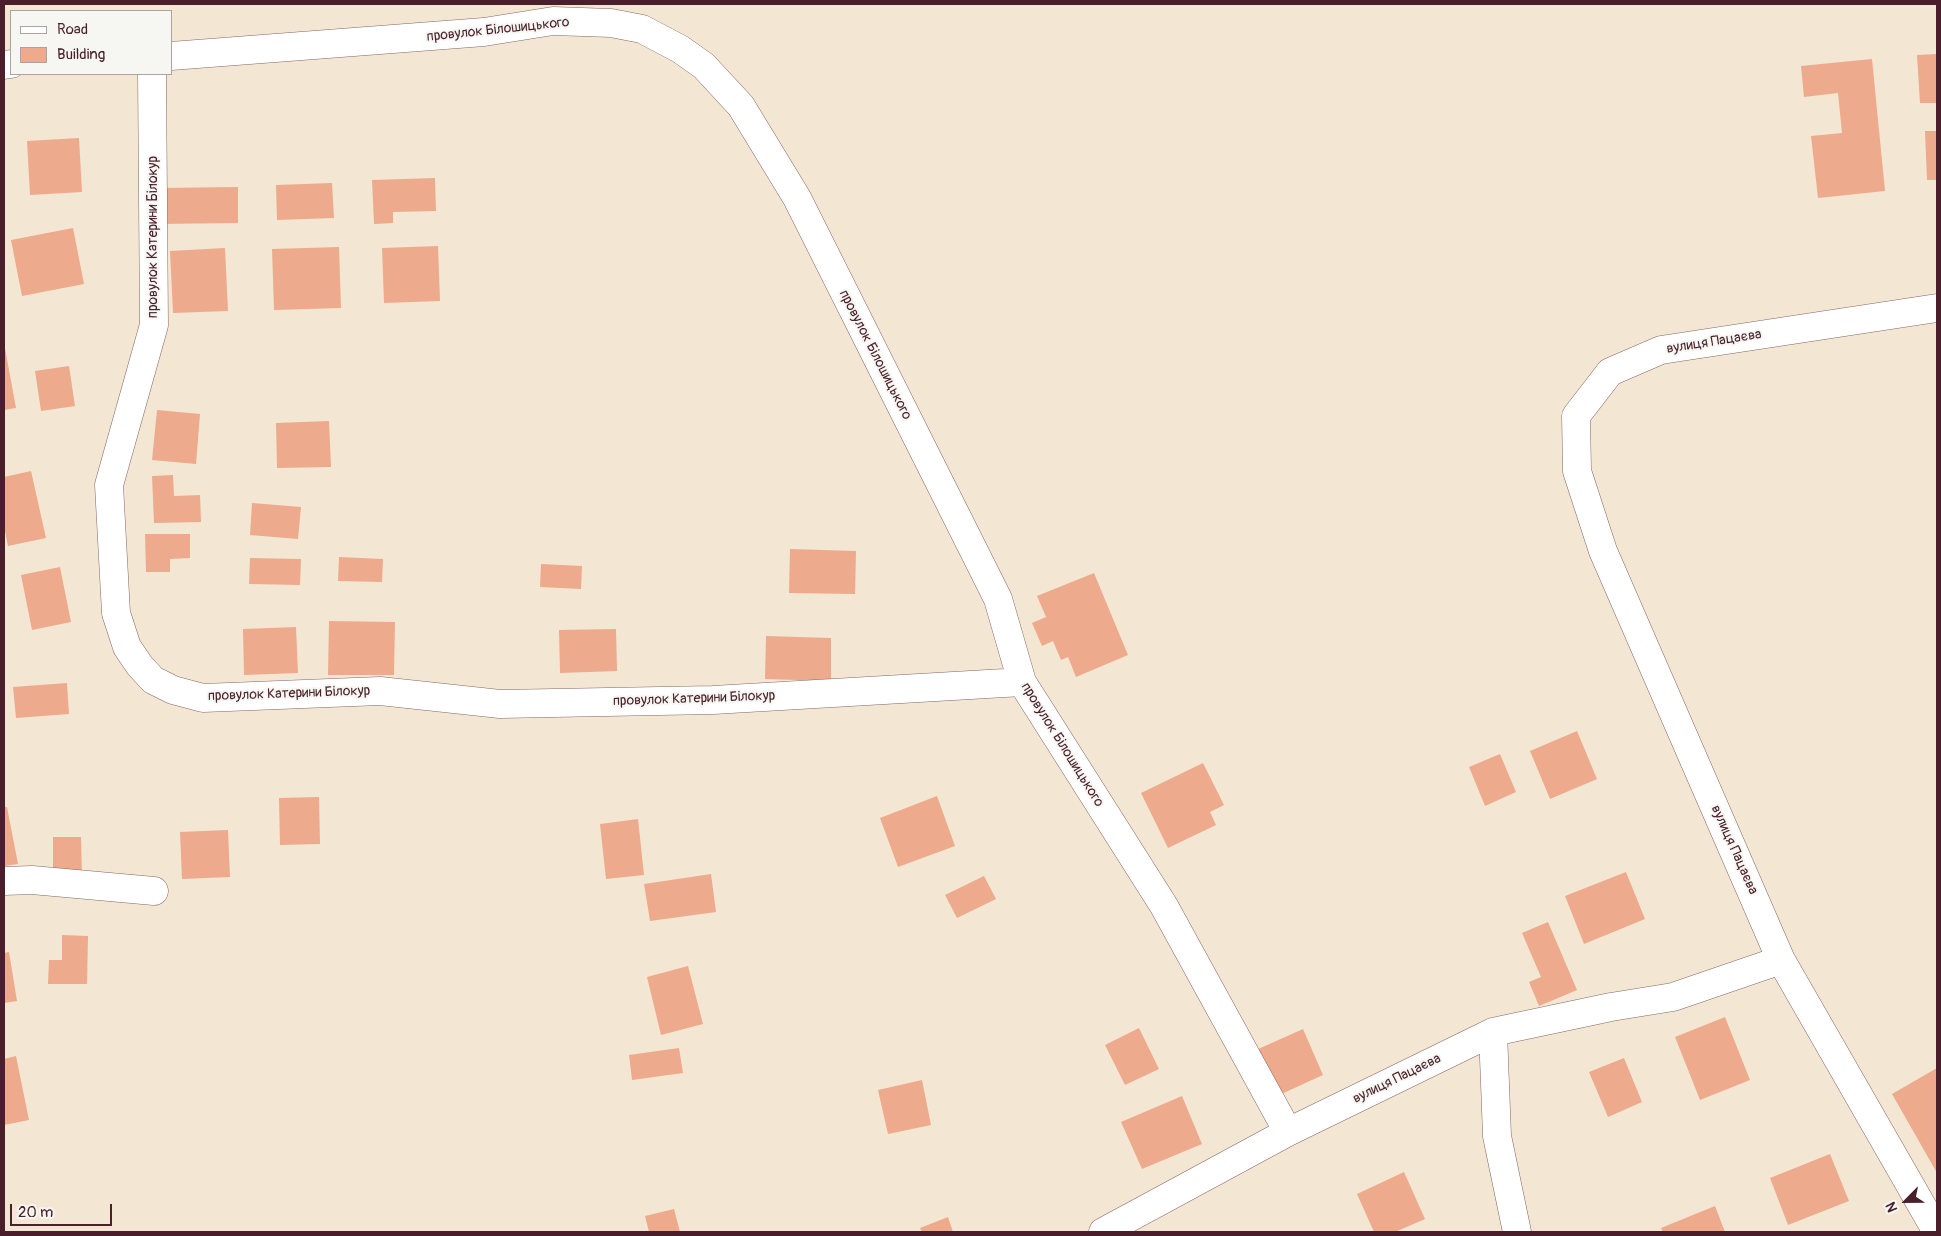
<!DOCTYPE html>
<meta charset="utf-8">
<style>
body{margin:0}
#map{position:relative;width:1941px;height:1236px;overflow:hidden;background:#f3e7d3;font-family:Pangolin,sans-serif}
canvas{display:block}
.frame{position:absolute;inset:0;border:5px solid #4a1f2b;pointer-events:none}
.legend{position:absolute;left:10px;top:10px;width:162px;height:65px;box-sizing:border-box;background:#f6f6f2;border:1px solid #b1a0a2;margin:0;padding:6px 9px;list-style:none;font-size:15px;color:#4a1f2b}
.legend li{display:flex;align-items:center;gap:10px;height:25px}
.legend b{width:25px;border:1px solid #b1a0a2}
.north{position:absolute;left:1881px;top:1176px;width:50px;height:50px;-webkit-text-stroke:4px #f6f6f2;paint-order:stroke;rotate:247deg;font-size:14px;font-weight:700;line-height:20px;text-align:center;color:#4a1f2b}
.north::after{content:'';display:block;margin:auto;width:18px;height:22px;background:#4a1f2b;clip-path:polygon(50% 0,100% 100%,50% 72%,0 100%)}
.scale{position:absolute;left:10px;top:1204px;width:102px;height:22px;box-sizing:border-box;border:2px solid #4a1f2b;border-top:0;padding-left:6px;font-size:15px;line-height:18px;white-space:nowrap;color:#4a1f2b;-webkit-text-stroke:4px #f6f6f2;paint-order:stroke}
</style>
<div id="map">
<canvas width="1941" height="1236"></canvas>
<div class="frame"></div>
<ul class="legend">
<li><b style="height:6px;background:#fff"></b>Road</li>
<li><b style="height:14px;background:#edaa8c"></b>Building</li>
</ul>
<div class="north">N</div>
<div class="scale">20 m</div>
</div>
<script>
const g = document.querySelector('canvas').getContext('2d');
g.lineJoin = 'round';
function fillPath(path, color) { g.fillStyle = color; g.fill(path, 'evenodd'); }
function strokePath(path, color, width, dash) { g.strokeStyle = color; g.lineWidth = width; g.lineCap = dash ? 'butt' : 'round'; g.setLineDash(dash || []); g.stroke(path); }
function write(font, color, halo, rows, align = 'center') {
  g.font = font + ' Pangolin,sans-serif'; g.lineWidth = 4; g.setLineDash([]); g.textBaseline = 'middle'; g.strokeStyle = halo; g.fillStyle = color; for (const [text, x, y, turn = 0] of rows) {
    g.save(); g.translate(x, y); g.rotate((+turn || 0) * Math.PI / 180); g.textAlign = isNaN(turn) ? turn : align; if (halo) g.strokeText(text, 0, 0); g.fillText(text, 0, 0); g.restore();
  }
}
const building = new Path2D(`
 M 1937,54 L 1937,103 L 1920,103 L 1917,55 Z
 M 1872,59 L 1885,191 L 1818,198 L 1811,136 L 1842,133 L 1838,93 L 1804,97 L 1801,66 Z
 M 1925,131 L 1937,131 L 1937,180 L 1927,180 Z
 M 79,138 L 82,192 L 30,195 L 27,141 Z
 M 435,178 L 436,211 L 393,212 L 393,223 L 374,224 L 372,180 Z
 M 332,183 L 334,218 L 277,220 L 276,185 Z
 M 238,187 L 238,223 L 157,224 L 156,188 Z
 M 73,228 L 84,284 L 22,296 L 11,240 Z
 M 438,246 L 440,301 L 384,303 L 382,248 Z
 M 339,247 L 341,308 L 274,310 L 272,249 Z
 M 225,248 L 228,311 L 173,313 L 170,251 Z
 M 4,343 L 16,408 L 4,410 Z
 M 69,366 L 75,406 L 41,411 L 35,371 Z
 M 157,410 L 200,414 L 196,464 L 152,460 Z
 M 329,421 L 331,467 L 277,468 L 276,423 Z
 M 31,471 L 46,538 L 8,546 L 4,526 L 4,477 Z
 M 173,475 L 174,496 L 200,495 L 201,522 L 154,523 L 152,476 Z
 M 252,503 L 301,507 L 298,539 L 250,535 Z
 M 145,534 L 190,534 L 190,558 L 170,559 L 170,572 L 146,572 Z
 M 790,549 L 856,551 L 855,594 L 789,593 Z
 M 339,557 L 383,559 L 382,582 L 338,581 Z
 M 250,558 L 301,559 L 300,585 L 249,584 Z
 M 541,564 L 582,566 L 581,589 L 540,587 Z
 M 60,567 L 71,622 L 32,630 L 21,575 Z
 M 1094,573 L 1128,655 L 1076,677 L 1068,657 L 1061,660 L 1053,641 L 1042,646 L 1032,623 L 1046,617 L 1037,596 Z
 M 329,621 L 395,622 L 394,675 L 328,675 Z
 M 296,627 L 298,673 L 244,675 L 243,629 Z
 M 616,629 L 617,671 L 560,673 L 559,630 Z
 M 766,636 L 831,638 L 831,681 L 765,679 Z
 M 67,683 L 69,714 L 16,718 L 13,687 Z
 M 1577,731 L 1597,779 L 1550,799 L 1530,751 Z
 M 1500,754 L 1516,792 L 1485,806 L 1469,767 Z
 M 1203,763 L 1224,805 L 1210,812 L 1216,825 L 1168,848 L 1141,793 Z
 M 937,796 L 955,846 L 898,867 L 880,818 Z
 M 319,797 L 320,844 L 280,845 L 279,798 Z
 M 4,807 L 7,807 L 18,864 L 4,866 Z
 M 638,819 L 644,875 L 606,879 L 600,824 Z
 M 228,830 L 230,877 L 182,879 L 180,832 Z
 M 53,837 L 81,837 L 82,878 L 53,878 Z
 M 1626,872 L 1645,919 L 1584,944 L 1565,896 Z
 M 711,874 L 716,912 L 650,921 L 644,884 Z
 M 984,876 L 996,899 L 957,918 L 945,895 Z
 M 1548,922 L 1577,990 L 1539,1006 L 1529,982 L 1541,977 L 1522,933 Z
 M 62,935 L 88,936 L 87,984 L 48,984 L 49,960 L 62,960 Z
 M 9,952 L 17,1001 L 4,1003 L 4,953 Z
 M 688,966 L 703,1024 L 661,1035 L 647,977 Z
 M 1725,1017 L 1750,1080 L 1700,1100 L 1675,1037 Z
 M 1139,1028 L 1159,1069 L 1125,1085 L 1105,1045 Z
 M 1303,1029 L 1323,1075 L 1277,1096 L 1256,1050 Z
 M 679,1048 L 683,1073 L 632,1080 L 629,1055 Z
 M 16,1056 L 29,1120 L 4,1125 L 4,1059 Z
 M 1624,1058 L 1642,1102 L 1608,1117 L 1589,1072 Z
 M 1937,1068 L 1937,1173 L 1892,1094 Z
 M 922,1080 L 931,1125 L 888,1134 L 878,1090 Z
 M 1182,1096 L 1202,1144 L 1142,1169 L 1121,1122 Z
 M 1830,1154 L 1849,1201 L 1788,1225 L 1770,1178 Z
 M 1404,1172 L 1425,1219 L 1395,1232 L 1374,1232 L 1357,1194 Z
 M 1715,1206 L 1725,1232 L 1663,1232 L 1661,1228 Z
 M 674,1209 L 680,1232 L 649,1232 L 645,1216 Z
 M 948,1217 L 953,1232 L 922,1232 L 920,1228 Z`);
const minor = new Path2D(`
 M 171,56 L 484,32 L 553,21 L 611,23 L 642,29 L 680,49 L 704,66 L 741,106 L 797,198 L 998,599 L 1022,682 L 1164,906 L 1288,1132
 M 4,65 L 11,64
 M 152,74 L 154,325 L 109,485 L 116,613 L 127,647 L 140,666 L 153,680 L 173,690 L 203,698 L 380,691 L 500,704 L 713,700 L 1022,682
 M 4,881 L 32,880 L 154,891
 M 1781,960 L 1937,1232
 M 1493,1032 L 1497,1136 L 1517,1232
 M 1103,1232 L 1288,1132 L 1493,1032 L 1611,1007 L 1673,997 L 1781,960 L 1603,551 L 1577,471 L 1576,416 L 1610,372 L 1661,350 L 1937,308`);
const streetNames = [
 ["провулок Білошицького",498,30,-6],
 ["провулок Катерини Білокур",153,237,-90],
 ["вулиця Пацаєва",1714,342,-9],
 ["провулок Білошицького",875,355,63],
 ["провулок Катерини Білокур",289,694,-2],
 ["провулок Катерини Білокур",694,699,-2],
 ["провулок Білошицького",1062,745,58],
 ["вулиця Пацаєва",1734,850,66],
 ["вулиця Пацаєва",1397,1079,-26]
];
fillPath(building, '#edaa8c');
strokePath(minor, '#856566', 29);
strokePath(minor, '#fff', 28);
write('14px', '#4a1f2b', '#f6f6f2', streetNames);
</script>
